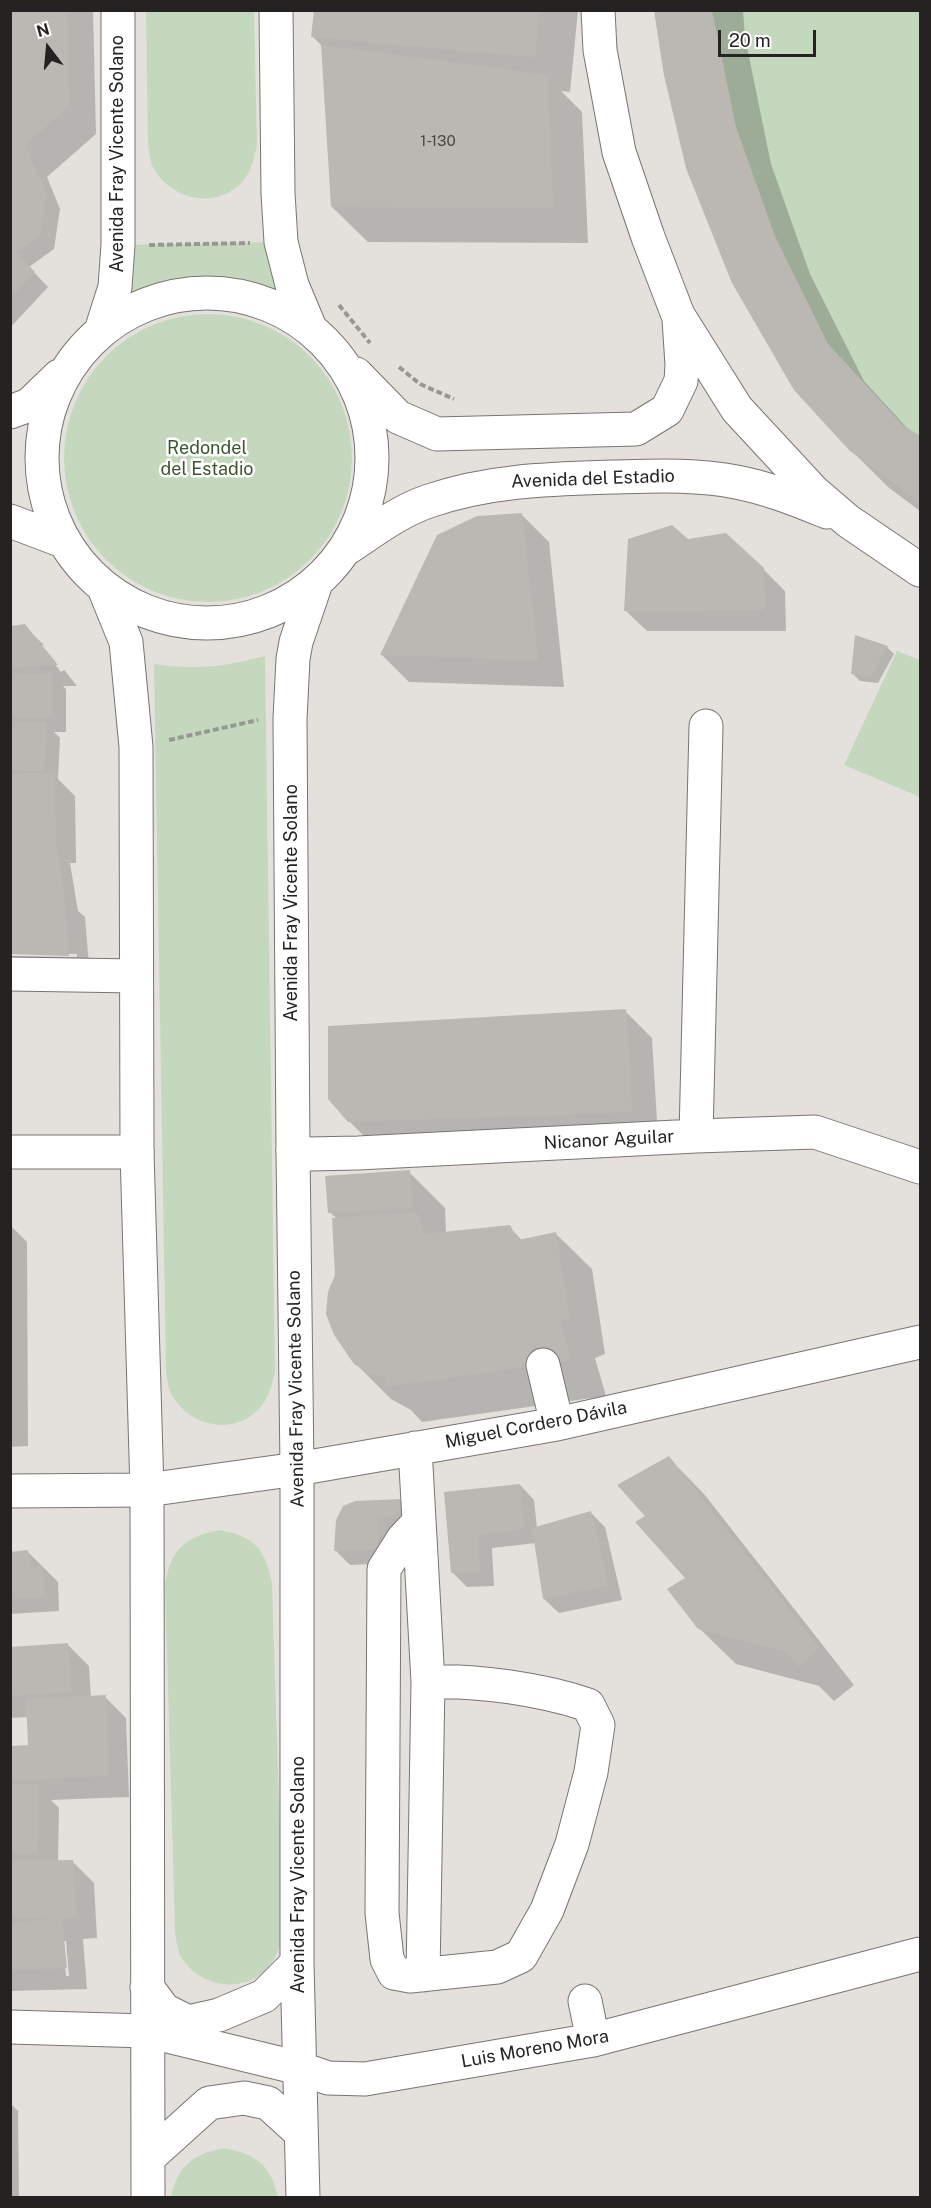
<!DOCTYPE html>
<meta charset="utf-8">
<style>
body{margin:0}
#map{position:relative;width:931px;height:2208px;overflow:hidden;background:#e4e1dd;font-family:"Public Sans",sans-serif}
canvas{display:block}
.frame{position:absolute;inset:0;border:12px solid #242321;pointer-events:none}
.north{position:absolute;left:18px;top:18px;width:60px;height:60px;-webkit-text-stroke:4px #fff;paint-order:stroke;rotate:344deg;font-size:16px;font-weight:700;line-height:24px;text-align:center;color:#242321}
.north::after{content:'';display:block;margin:auto;width:21px;height:27px;background:#242321;clip-path:polygon(50% 0,100% 100%,50% 72%,0 100%)}
.scale{position:absolute;left:718px;top:30px;width:98px;height:27px;box-sizing:border-box;border:3px solid #242321;border-top:0;padding-left:8px;font-size:18px;line-height:21px;white-space:nowrap;color:#242321;-webkit-text-stroke:4px #fff;paint-order:stroke}
</style>
<div id="map">
<canvas width="931" height="2208"></canvas>
<div class="frame"></div>
<div class="north">N</div>
<div class="scale">20 m</div>
</div>
<script>
const g = document.querySelector('canvas').getContext('2d');
g.lineJoin = 'round';
function fillPath(path, color) { g.fillStyle = color; g.fill(path, 'evenodd'); }
function strokePath(path, color, width, dash) { g.strokeStyle = color; g.lineWidth = width; g.lineCap = dash ? 'butt' : 'round'; g.setLineDash(dash || []); g.stroke(path); }
function write(font, color, halo, rows, align = 'center') {
  g.font = font + ' "Public Sans",sans-serif'; g.lineWidth = 5; g.setLineDash([]); g.textBaseline = 'middle'; g.strokeStyle = halo; g.fillStyle = color; for (const [text, x, y, turn = 0] of rows) {
    g.save(); g.translate(x, y); g.rotate((+turn || 0) * Math.PI / 180); g.textAlign = isNaN(turn) ? turn : align; if (halo) g.strokeText(text, 0, 0); g.fillText(text, 0, 0); g.restore();
  }
}
const green = new Path2D(`
 M 146,11 L 254,11 L 257,145 C 254,159 251,173 241,183 C 215,210 171,199 154,169 C 150,163 150,154 148,146 Z
 M 654,11 L 920,11 L 920,503 L 850,451 L 794,390 L 732,283 L 686,168 L 664,75 Z
 M 281,242 L 310,328 L 271,305 L 228,294 L 183,295 L 140,307 L 101,331 L 118,245 Z
 M64 458a144 144 0 1 1 288 0a144 144 0 1 1-288 0Z
 M 897,651 L 920,660 L 920,797 L 844,765 Z
 M 265,656 L 275,1372 C 272,1385 268,1400 258,1410 C 232,1436 189,1426 172,1395 C 168,1389 168,1380 166,1372 L 154,664 C 197,670 223,667 265,656 Z
 M 219,1530 C 254,1536 265,1548 272,1583 L 283,1932 C 280,1946 277,1959 266,1970 C 240,1995 197,1986 180,1955 C 177,1948 176,1939 175,1932 L 165,1583 C 172,1549 184,1537 219,1530 Z
 M 224,2148 C 256,2154 271,2165 278,2197 L 171,2197 C 178,2165 193,2154 224,2148 Z`);
const shadow = new Path2D(`
 M 10,10 L 93,10 L 96,134 L 47,177 L 60,209 L 54,249 L 29,267 L 48,287 L 10,328 Z
 M 315,10 L 578,10 L 570,92 L 561,91 L 582,112 L 588,243 L 368,242 L 332,207 L 322,46 L 313,37 Z
 M 655,10 L 743,10 L 745,37 L 771,164 L 810,274 L 864,381 L 909,430 L 920,438 L 920,511 L 888,487 L 851,450 Z
 M 522,515 L 549,542 L 564,687 L 409,682 L 382,655 Z
 M 687,540 L 763,569 L 785,591 L 786,631 L 647,631 L 625,610 Z
 M 24,626 L 44,645 L 40,645 L 61,672 L 64,670 L 45,646 L 77,686 L 63,686 L 66,689 L 66,732 L 54,732 L 60,738 L 58,779 L 75,796 L 76,863 L 70,863 L 78,911 L 85,917 L 90,977 L 10,974 L 10,956 L 77,957 L 77,954 L 10,953 L 10,627 Z
 M 887,647 L 894,654 L 878,683 L 860,681 L 853,674 Z
 M 625,1011 L 652,1038 L 658,1138 L 377,1149 L 349,1121 Z
 M 409,1172 L 445,1208 L 446,1233 L 509,1227 L 523,1241 L 556,1234 L 592,1269 L 605,1354 L 595,1358 L 606,1396 L 422,1422 L 411,1410 L 391,1399 L 355,1363 L 336,1275 L 337,1219 L 330,1212 Z
 M 10,1225 L 27,1242 L 28,1446 L 10,1447 Z
 M 669,1458 L 704,1494 L 854,1685 L 834,1701 L 819,1686 L 736,1664 L 699,1628 L 687,1579 L 647,1516 Z
 M 520,1485 L 534,1500 L 537,1528 L 591,1513 L 605,1527 L 622,1600 L 559,1613 L 544,1599 L 536,1543 L 492,1548 L 494,1586 L 467,1587 L 452,1572 L 446,1493 Z
 M 399,1500 L 414,1515 L 392,1563 L 350,1565 L 335,1550 Z
 M 28,1552 L 58,1582 L 59,1611 L 10,1614 L 10,1553 Z
 M 68,1645 L 89,1666 L 91,1698 L 105,1697 L 126,1718 L 129,1797 L 51,1800 L 59,1808 L 58,1861 L 72,1861 L 94,1883 L 97,1938 L 83,1939 L 87,1989 L 10,1991 L 10,1748 L 29,1747 L 28,1717 L 10,1718 L 10,1648 ZM 63,1941 L 66,1941 L 69,1976 L 66,1976 Z
 M 10,2103 L 18,2111 L 19,2198 L 10,2198 Z`);
const building = new Path2D(`
 M 10,10 L 67,10 L 69,106 L 25,145 L 46,193 L 40,235 L 16,252 L 35,272 L 10,298 Z
 M 314,10 L 539,10 L 535,57 L 311,37 Z
 M 654,10 L 712,10 L 736,127 L 775,236 L 828,344 L 903,425 L 920,436 L 920,503 L 850,451 L 794,390 L 732,283 L 686,168 L 664,75 Z
 M 321,45 L 547,75 L 553,208 L 331,207 Z
 M 522,513 L 538,660 L 380,655 L 437,535 L 477,516 Z
 M 672,525 L 688,539 L 726,533 L 764,568 L 765,610 L 624,611 L 628,539 Z
 M 25,624 L 58,665 L 10,667 L 10,626 Z
 M 855,635 L 888,646 L 870,677 L 851,674 Z
 M 10,673 L 52,673 L 52,718 L 10,718 Z
 M 10,721 L 46,722 L 44,771 L 10,770 Z
 M 10,773 L 54,773 L 56,843 L 64,894 L 69,956 L 10,954 Z
 M 626,1009 L 632,1112 L 348,1122 L 328,1099 L 328,1026 Z
 M 410,1170 L 412,1207 L 328,1213 L 325,1176 Z
 M 417,1213 L 424,1234 L 510,1225 L 518,1240 L 556,1232 L 570,1319 L 560,1322 L 571,1360 L 385,1387 L 385,1377 L 370,1374 L 354,1364 L 334,1335 L 326,1314 L 328,1292 L 335,1275 L 332,1218 Z
 M 669,1456 L 819,1648 L 798,1667 L 787,1652 L 698,1629 L 667,1589 L 685,1578 L 635,1522 L 645,1516 L 617,1485 Z
 M 520,1484 L 524,1529 L 478,1534 L 480,1572 L 451,1573 L 444,1492 Z
 M 400,1499 L 400,1514 L 378,1519 L 378,1549 L 334,1551 L 336,1520 L 343,1506 L 355,1501 Z
 M 591,1511 L 608,1585 L 543,1599 L 532,1528 Z
 M 28,1550 L 29,1567 L 43,1566 L 45,1597 L 10,1599 L 10,1552 Z
 M 68,1643 L 71,1692 L 10,1696 L 10,1647 Z
 M 106,1695 L 108,1776 L 10,1780 L 10,1746 L 28,1745 L 26,1699 Z
 M 10,1784 L 38,1785 L 37,1854 L 10,1854 Z
 M 73,1860 L 76,1918 L 62,1918 L 67,1968 L 10,1970 L 10,1923 L 59,1918 L 10,1918 L 10,1861 Z`);
const path = new Path2D(`
 M 149,245 L 250,243
 M 339,305 L 370,343
 M 399,367 L 420,384 L 454,399
 M 169,740 L 258,720`);
const minor = new Path2D(`
 M 10,974 L 136,976
 M 696,1136 L 706,726
 M 293,1150 L 309,1154 L 358,1153 L 696,1136 L 815,1132 L 920,1167
 M 10,1152 L 137,1152
 M 543,1365 L 557,1424
 M 415,1448 L 428,1682 L 423,1975
 M 10,1491 L 147,1490 L 297,1469 L 557,1424 L 920,1342
 M 419,1522 L 403,1539 L 384,1569 L 382,1913 L 387,1959 L 394,1973 L 410,1976 L 497,1967 L 521,1956 L 547,1910 L 572,1844 L 591,1772 L 598,1725 L 588,1705 C 542,1689 476,1680 428,1682
 M 585,2001 L 593,2040
 M 10,2027 L 147,2031 L 299,2068 L 328,2078 L 365,2079 L 593,2040 L 920,1954`);
const major = new Path2D(`
 M 276,10 L 278,193 L 281,242 L 292,285 L 310,328
 M 598,10 L 600,50 L 619,152 L 648,237 L 678,315 L 737,409 L 813,491 L 848,521 L 920,570
 M42 458a165 165 0 1 1 330 0a165 165 0 1 1-330 0Z
 M 101,331 L 115,287 L 118,245 L 118,10
 M 356,374 L 398,417 L 437,434 L 636,429 L 667,410 L 681,381 L 682,365 L 679,319
 M 10,412 L 29,405 L 59,376
 M 10,521 L 63,541
 M 346,549 C 372,532 399,511 429,501 C 490,480 550,479 613,477 C 654,476 696,474 736,482 C 768,488 797,500 827,512
 M 104,588 L 126,642 L 136,747 L 137,1152 L 147,1490 L 148,2198
 M 147,1987 L 164,2010 L 188,2022 L 219,2015 L 264,1996 L 297,1963
 M 148,2158 L 209,2103 L 244,2098 L 268,2103 L 300,2132
 M 303,2198 L 297,1963 L 297,1469 L 293,1150 L 290,719 L 293,659 L 296,642 L 316,583`);
const numberNames = [
 ["1-130",438,141]
];
const streetNames = [
 ["Avenida Fray Vicente Solano",117,154,-90],
 ["Avenida del Estadio",593,479,-2],
 ["Avenida Fray Vicente Solano",291,903,-90],
 ["Nicanor Aguilar",609,1140,-3],
 ["Avenida Fray Vicente Solano",296,1389,-91],
 ["Miguel Cordero Dávila",536,1425,-11],
 ["Avenida Fray Vicente Solano",298,1875,-90],
 ["Luis Moreno Mora",535,2049,-10]
];
const parkNames = [
 ["Redondel",207,448],
 ["del Estadio",207,469]
];
fillPath(green, '#c4d8bd');
fillPath(shadow, '#0003');
fillPath(building, '#bbb8b4');
strokePath(minor, '#787571', 35);
strokePath(major, '#787571', 35);
strokePath(path, '#999794', 4, [6, 3]);
strokePath(minor, '#fff', 33);
strokePath(major, '#fff', 33);
write('15px', '#4a4846', null, numberNames);
write('18px', '#242321', '#fff', streetNames);
write('18px', '#39572c', '#fff', parkNames);
</script>
